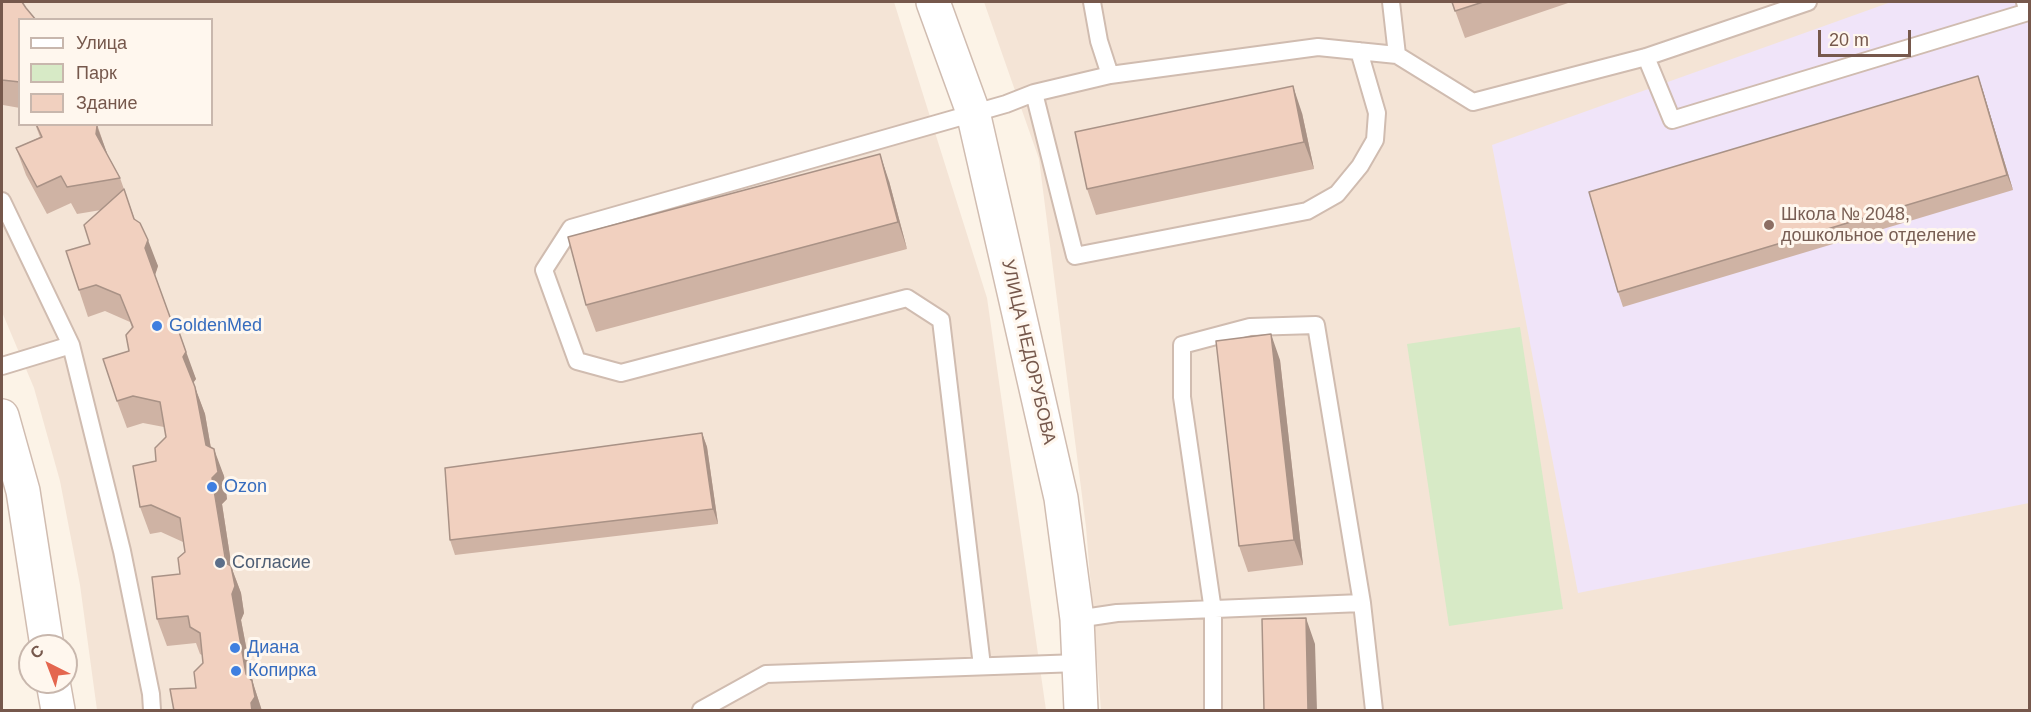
<!DOCTYPE html>
<meta charset="utf-8">
<style>
body{margin:0}
#map{position:relative;width:2031px;height:712px;overflow:hidden;background:#fcf3e7;font-family:Helvetica,sans-serif}
canvas{display:block}
.frame{position:absolute;inset:0;border:3px solid #76584c;pointer-events:none}
.legend{position:absolute;left:18px;top:18px;width:195px;height:108px;box-sizing:border-box;background:#fff7ee;border:2px solid #c8b7ad;margin:0;padding:8px 10px;list-style:none;font-size:18px;color:#76584c}
.legend li{display:flex;align-items:center;gap:12px;height:30px}
.legend b{width:30px;border:2px solid #c8b7ad}
.north{position:absolute;left:18px;top:634px;width:60px;height:60px;box-sizing:border-box;background:#fff7ee;border:2px solid #c8b7ad;border-radius:50%;rotate:318deg;font-size:16px;font-weight:700;line-height:24px;text-align:center;color:#76584c}
.north::after{content:'';display:block;margin:auto;width:21px;height:27px;background:#e4664e;clip-path:polygon(50% 0,100% 100%,50% 72%,0 100%)}
.scale{position:absolute;left:1818px;top:30px;width:93px;height:27px;box-sizing:border-box;border:3px solid #76584c;border-top:0;padding-left:8px;font-size:18px;line-height:21px;white-space:nowrap;color:#76584c;-webkit-text-stroke:4px #fff7ee;paint-order:stroke}
</style>
<div id="map">
<canvas width="2031" height="712"></canvas>
<div class="frame"></div>
<ul class="legend">
<li><b style="height:8px;background:#fff"></b>Улица</li>
<li><b style="height:16px;background:#d7eac6"></b>Парк</li>
<li><b style="height:16px;background:#f1d0bf"></b>Здание</li>
</ul>
<div class="north">С</div>
<div class="scale">20 m</div>
</div>
<script>
const g = document.querySelector('canvas').getContext('2d');
g.lineJoin = 'round';
function fillPath(path, color) { g.fillStyle = color; g.fill(path, 'evenodd'); }
function strokePath(path, color, width, dash) { g.strokeStyle = color; g.lineWidth = width; g.lineCap = dash ? 'butt' : 'round'; g.setLineDash(dash || []); g.stroke(path); }
function write(font, color, halo, rows, align = 'center') {
  g.font = font + ' Helvetica,sans-serif'; g.lineWidth = 6; g.setLineDash([]); g.textBaseline = 'middle'; g.strokeStyle = halo; g.fillStyle = color; for (const [text, x, y, turn = 0] of rows) {
    g.save(); g.translate(x, y); g.rotate((+turn || 0) * Math.PI / 180); g.textAlign = isNaN(turn) ? turn : align; if (halo) g.strokeText(text, 0, 0); g.fillText(text, 0, 0); g.restore();
  }
}
const residential = new Path2D(`
 M 2,2 L 894,2 L 987,298 L 1046,710 L 97,710 L 80,585 L 60,481 L 34,388 L 2,312 ZM 20,20 L 212,20 L 212,124 L 20,124 Z
 M 984,2 L 2029,2 L 2029,710 L 1101,710 L 1086,527 L 1039,159 Z`);
const education = new Path2D(`
 M 1891,2 L 2029,2 L 2029,503 L 1578,593 L 1492,145 Z`);
const green = new Path2D(`
 M 1520,327 L 1563,609 L 1449,626 L 1407,344 Z`);
const service = new Path2D(`
 M 1092,2 L 1099,41 L 1110,75
 M 1391,2 L 1397,55
 M 1646,57 L 1672,120 L 2028,12 L 2025,2
 M 1034,93 L 1075,256 L 1307,211 L 1337,194 L 1360,166 L 1375,140 L 1377,113 L 1359,51
 M 2,201 L 71,345 L 122,551 L 151,694 L 152,710
 M 2,366 L 71,345
 M 1077,619 L 1117,613 L 1362,603 L 1374,710
 M 982,666 L 941,320 L 907,298 L 621,373 L 577,361 L 544,270 L 571,228 L 1006,104 L 1034,93 L 1110,75 L 1318,47 L 1397,55 L 1473,102 L 1646,57 L 1808,2
 M 701,710 L 766,674 L 1079,663
 M 1213,710 L 1213,611 L 1182,397 L 1182,345 L 1250,327 L 1316,325 L 1362,603`);
const tertiary = new Path2D(`
 M 933,2 L 973,112 L 1061,498 L 1077,619 L 1081,710
 M 2,416 L 23,491 L 47,646
 M 53,682 L 58,710`);
const wall = new Path2D(`
 M 2,2 L 20,20 L 20,108 L 3,105 L 2,106 Z
 M 1452,2 L 1571,2 L 1465,38 Z
 M 1978,76 L 1983,91 L 2013,190 L 1623,307 L 1618,292 Z
 M 1302,113 L 1314,169 L 1096,215 L 1087,189 Z
 M 35,124 L 97,124 L 107,154 L 120,178 L 135,220 L 158,266 L 155,275 L 174,328 L 196,379 L 193,383 L 205,414 L 211,448 L 224,476 L 227,499 L 222,504 L 232,569 L 241,593 L 244,613 L 241,620 L 253,683 L 262,711 L 174,711 L 196,688 L 203,663 L 202,655 L 200,654 L 196,643 L 167,646 L 157,619 L 180,574 L 185,552 L 183,542 L 161,532 L 150,534 L 140,507 L 166,437 L 164,427 L 143,423 L 127,428 L 117,401 L 129,351 L 132,328 L 130,322 L 105,311 L 88,317 L 79,290 L 90,244 L 101,210 L 77,214 L 71,203 L 47,214 L 26,175 L 16,148 L 40,137 Z
 M 889,181 L 907,249 L 596,332 L 586,305 Z
 M 1280,360 L 1303,565 L 1248,572 L 1239,546 Z
 M 702,433 L 707,447 L 718,524 L 455,555 L 450,540 Z`);
const shadedWall = new Path2D(`
 M 1978,76 L 1983,91 L 2013,190 L 2007,175 Z
 M 1293,86 L 1302,113 L 1314,169 L 1304,142 Z
 M 97,126 L 107,153 L 106,161 L 96,134 Z
 M 880,154 L 889,181 L 907,249 L 898,222 Z
 M 148,240 L 158,266 L 155,275 L 145,248 Z
 M 179,332 L 196,379 L 193,383 L 183,357 Z
 M 1271,334 L 1280,360 L 1303,565 L 1294,540 Z
 M 195,387 L 205,414 L 215,472 L 206,445 Z
 M 702,433 L 707,447 L 718,524 L 713,509 Z
 M 214,449 L 224,476 L 227,499 L 222,504 L 232,569 L 241,593 L 244,613 L 241,620 L 253,683 L 262,711 L 252,711 L 212,478 Z
 M 1306,618 L 1315,644 L 1317,711 L 1308,711 Z`);
const building = new Path2D(`
 M 2,2 L 22,2 L 26,8 L 36,20 L 20,20 L 20,82 L 2,80 Z
 M 1452,2 L 1483,2 L 1455,11 Z
 M 1978,76 L 2007,175 L 1618,292 L 1589,192 Z
 M 1293,86 L 1304,142 L 1087,189 L 1075,132 Z
 M 36,124 L 97,124 L 97,126 L 96,134 L 120,178 L 67,187 L 61,176 L 37,187 L 16,148 L 42,137 Z
 M 880,154 L 898,222 L 586,305 L 568,237 Z
 M 124,189 L 134,219 L 140,223 L 148,240 L 145,248 L 174,328 L 179,332 L 186,352 L 183,357 L 195,387 L 206,445 L 214,449 L 218,472 L 212,478 L 226,563 L 231,566 L 235,586 L 232,594 L 246,674 L 252,681 L 255,697 L 251,703 L 252,711 L 174,711 L 170,689 L 196,688 L 194,672 L 203,663 L 200,633 L 190,627 L 188,616 L 157,619 L 152,577 L 180,574 L 178,558 L 185,552 L 180,518 L 151,505 L 140,507 L 133,466 L 156,461 L 155,448 L 166,437 L 160,402 L 133,396 L 117,401 L 103,359 L 129,351 L 126,335 L 133,327 L 120,295 L 96,285 L 79,290 L 66,251 L 90,244 L 84,225 Z
 M 1271,334 L 1294,540 L 1239,546 L 1216,341 Z
 M 702,433 L 713,509 L 450,540 L 445,468 Z
 M 1306,618 L 1308,711 L 1264,711 L 1262,619 Z`);
const markers = [
 [1769,225,6,"#8d6e63"],
 [157,326,6,"#3f7fe0"],
 [212,487,6,"#3f7fe0"],
 [220,563,6,"#5c6f8a"],
 [235,648,6,"#3f7fe0"],
 [236,671,6,"#3f7fe0"]
];
const educationNames = [
 ["Школа № 2048,",1781,215],
 ["дошкольное отделение",1781,236]
];
const shopNames = [
 ["GoldenMed",169,326],
 ["Ozon",224,487],
 ["Диана",247,648],
 ["Копирка",248,671]
];
const streetNames = [
 ["УЛИЦА НЕДОРУБОВА",1028,352,77]
];
const serviceNames = [
 ["Согласие",232,563]
];
fillPath(residential, '#f4e4d6');
fillPath(education, '#f0e4f9');
fillPath(green, '#d7eac6');
strokePath(service, '#d0bcb0', 20);
strokePath(tertiary, '#d0bcb0', 36);
strokePath(service, '#fff', 16);
strokePath(tertiary, '#fff', 33);
fillPath(wall, '#cfb3a4');
fillPath(shadedWall, '#a99286');
fillPath(building, '#f1d0bf');
strokePath(building, '#a99286', 1.5);
for (const [x, y, r, color] of markers) { const dot = new Path2D(); dot.arc(x, y, r, 0, 2 * Math.PI); g.fillStyle = color; g.fill(dot); strokePath(dot, '#fff7ee', 2); }
write('18px', '#785e54', '#fff7ee', educationNames, 'left');
write('18px', '#366cbe', '#fff7ee', shopNames, 'left');
write('18px', '#76584c', '#fff7ee', streetNames);
write('18px', '#4e5e75', '#fff7ee', serviceNames, 'left');
</script>
